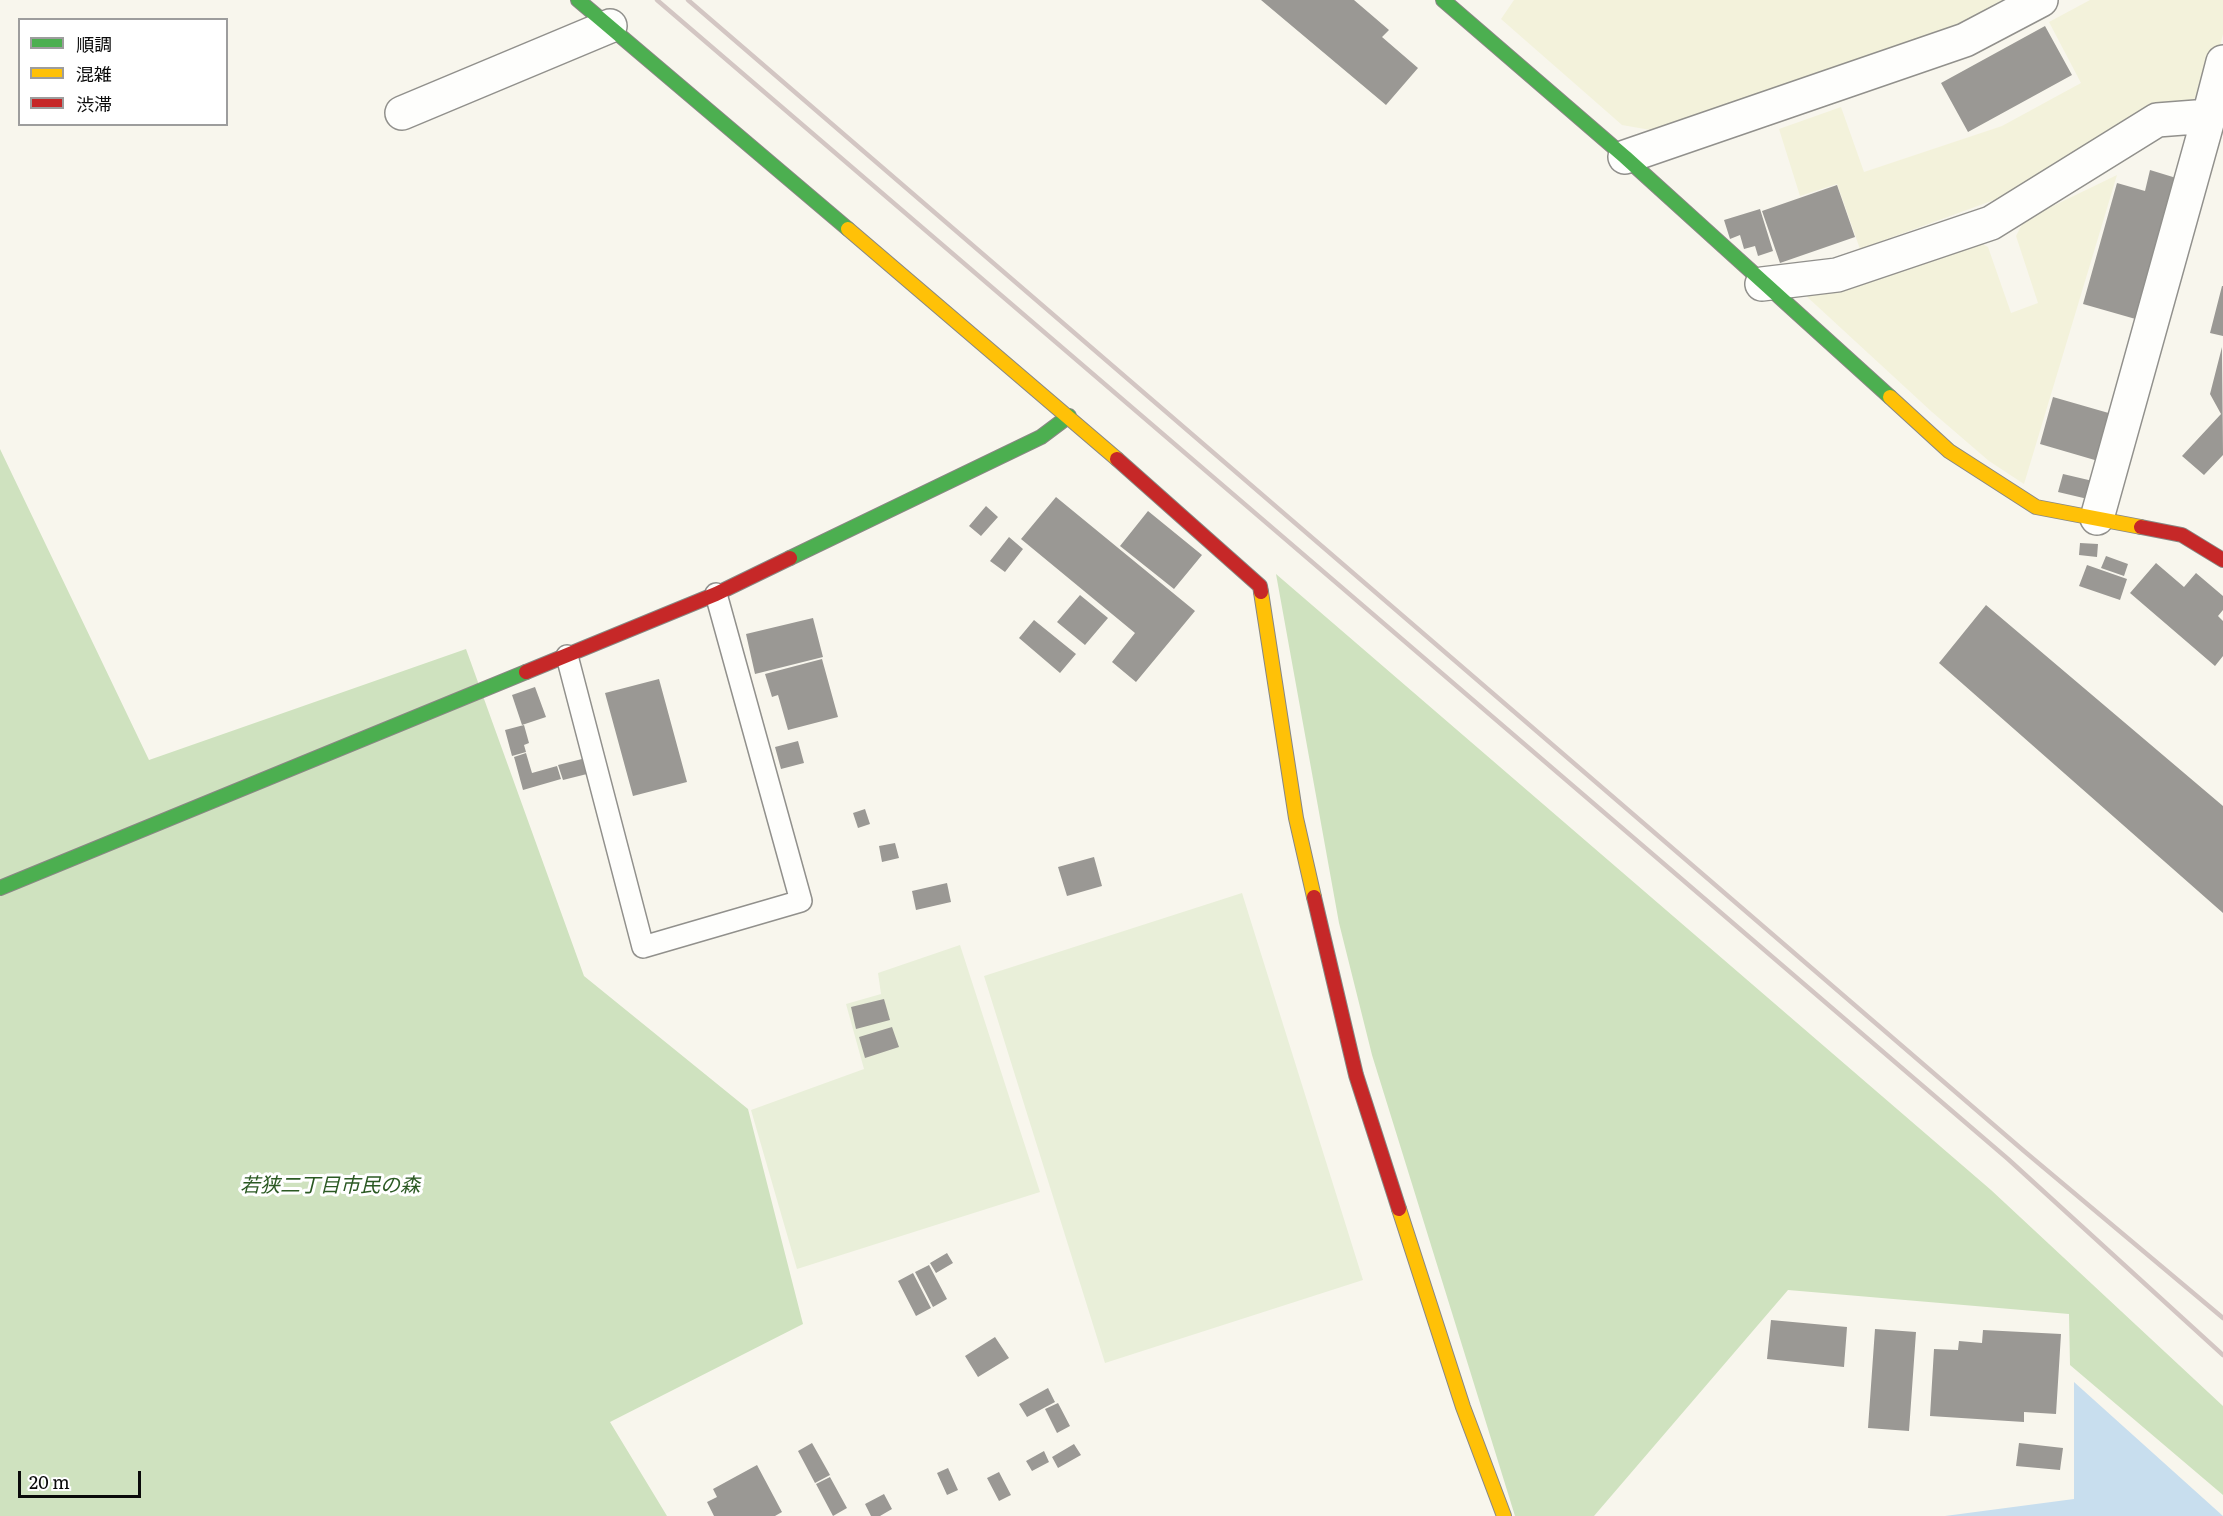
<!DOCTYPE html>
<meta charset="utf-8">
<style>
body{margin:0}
#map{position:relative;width:2223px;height:1516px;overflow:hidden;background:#f8f6ed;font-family:Literata,"Noto Sans JP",serif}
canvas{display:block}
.legend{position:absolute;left:18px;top:18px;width:210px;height:108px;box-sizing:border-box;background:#fff;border:2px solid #9d9d9d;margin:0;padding:8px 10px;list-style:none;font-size:18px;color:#0a0a0a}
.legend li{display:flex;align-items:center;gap:12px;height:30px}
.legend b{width:30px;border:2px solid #9d9d9d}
.scale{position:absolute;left:18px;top:1471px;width:123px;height:27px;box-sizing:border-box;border:3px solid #0a0a0a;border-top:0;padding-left:8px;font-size:18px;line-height:21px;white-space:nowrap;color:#0a0a0a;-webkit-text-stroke:4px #fff;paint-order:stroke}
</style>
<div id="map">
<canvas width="2223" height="1516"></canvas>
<ul class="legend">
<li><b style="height:8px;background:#4caf50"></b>順調</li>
<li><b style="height:8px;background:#ffc107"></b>混雑</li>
<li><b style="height:8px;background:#c62828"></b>渋滞</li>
</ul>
<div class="scale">20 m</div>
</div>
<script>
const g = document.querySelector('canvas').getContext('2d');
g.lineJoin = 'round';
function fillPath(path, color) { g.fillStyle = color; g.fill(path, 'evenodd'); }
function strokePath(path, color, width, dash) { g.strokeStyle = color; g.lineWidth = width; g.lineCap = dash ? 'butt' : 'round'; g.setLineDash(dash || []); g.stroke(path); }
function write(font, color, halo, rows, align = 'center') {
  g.font = font + ' Literata,"Noto Sans JP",serif'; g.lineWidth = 6; g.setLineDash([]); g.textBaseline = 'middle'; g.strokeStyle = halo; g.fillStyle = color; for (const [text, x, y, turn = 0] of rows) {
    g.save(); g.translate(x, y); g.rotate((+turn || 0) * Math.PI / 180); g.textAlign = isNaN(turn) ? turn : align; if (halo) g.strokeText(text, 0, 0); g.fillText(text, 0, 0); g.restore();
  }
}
const farmland = new Path2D(`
 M 1514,0 L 2009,0 L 1959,27 L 1662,132 L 1622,125 L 1501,19 Z
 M 2090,0 L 2223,0 L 2223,34 L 2209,91 L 2024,189 L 1860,249 L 1837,184 L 1800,196 L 1779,129 L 1841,107 L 1864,172 L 2002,126 L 2081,83 L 2049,22 Z
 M 2117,175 L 2024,484 L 1989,461 L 1932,412 L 1804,294 L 1971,238 L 1988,247 L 2011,313 L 2038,303 L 2016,236 L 2024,220 Z`);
const forest = new Path2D(`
 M 0,449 L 149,760 L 466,649 L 584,976 L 748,1109 L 803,1324 L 610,1422 L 667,1516 L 0,1516 Z
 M 1276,574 L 1991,1190 L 2223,1406 L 2223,1495 L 2070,1365 L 2069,1314 L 1788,1290 L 1594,1516 L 1515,1516 L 1372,1055 L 1339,923 Z`);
const pitch = new Path2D(`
 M 1242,893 L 1363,1280 L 1105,1363 L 984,976 Z
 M 960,945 L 1040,1192 L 797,1269 L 751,1110 L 864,1069 L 846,1004 L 881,994 L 878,973 Z`);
const water = new Path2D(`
 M 2074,1382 L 2223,1516 L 1945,1516 L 2074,1499 Z`);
const building = new Path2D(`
 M 1261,0 L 1354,0 L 1389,30 L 1382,37 L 1418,68 L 1386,105 Z
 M 2045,26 L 2072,75 L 1968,132 L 1941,83 Z
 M 2150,170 L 2186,181 L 2146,322 L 2083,304 L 2117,183 L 2145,191 Z
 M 1837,185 L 1855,237 L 1780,263 L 1762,211 Z
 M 1760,209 L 1773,251 L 1758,256 L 1755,246 L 1744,249 L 1740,235 L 1730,239 L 1724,220 Z
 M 2222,286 L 2223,286 L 2223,336 L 2210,333 Z
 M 2222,347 L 2223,455 L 2204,475 L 2182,456 L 2221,414 L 2210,394 Z
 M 2053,397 L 2119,416 L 2105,463 L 2040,444 Z
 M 2063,474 L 2097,482 L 2092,500 L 2058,492 Z
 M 1056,497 L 1195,611 L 1136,682 L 1112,662 L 1135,633 L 1021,539 Z
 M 986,506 L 998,517 L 981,536 L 969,526 Z
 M 1148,511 L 1202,555 L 1174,589 L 1120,546 Z
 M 1009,537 L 1023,549 L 1005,572 L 990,561 Z
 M 2080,543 L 2098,544 L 2097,557 L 2079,555 Z
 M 2106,556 L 2128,564 L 2124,576 L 2101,568 Z
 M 2156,563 L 2184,587 L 2196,573 L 2223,596 L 2223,610 L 2218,616 L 2223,621 L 2223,656 L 2215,666 L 2130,593 Z
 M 2087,565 L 2127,579 L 2120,600 L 2079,586 Z
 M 1080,595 L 1108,618 L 1085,645 L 1057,622 Z
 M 1986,605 L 2223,806 L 2223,913 L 1939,663 Z
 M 813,618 L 823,657 L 755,674 L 746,634 Z
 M 1034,620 L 1076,654 L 1060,673 L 1019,638 Z
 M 822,659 L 838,717 L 788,730 L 778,695 L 772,697 L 765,674 Z
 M 659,679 L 687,782 L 633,796 L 605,693 Z
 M 535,687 L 546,717 L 522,725 L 512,695 Z
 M 524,725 L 529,743 L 524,745 L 526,752 L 512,756 L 505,730 Z
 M 798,741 L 804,763 L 781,769 L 775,747 Z
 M 526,753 L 532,773 L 557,766 L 561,779 L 523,790 L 514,757 Z
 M 586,758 L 591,773 L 563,780 L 558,765 Z
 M 865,809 L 870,824 L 858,828 L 853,813 Z
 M 895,843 L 899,858 L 882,862 L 879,846 Z
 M 1094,857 L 1102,886 L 1067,896 L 1058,867 Z
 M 947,883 L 951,902 L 916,910 L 912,891 Z
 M 884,999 L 890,1020 L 856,1029 L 851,1007 Z
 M 892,1027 L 899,1047 L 865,1058 L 859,1037 Z
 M 947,1253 L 953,1263 L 936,1273 L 930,1263 Z
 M 929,1265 L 947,1299 L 933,1307 L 915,1272 Z
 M 913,1273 L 931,1308 L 916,1316 L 898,1281 Z
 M 1771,1320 L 1847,1327 L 1844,1367 L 1767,1359 Z
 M 1875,1329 L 1916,1332 L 1909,1431 L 1868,1428 Z
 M 1983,1330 L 2061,1334 L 2056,1414 L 2024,1412 L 2024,1422 L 1930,1416 L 1934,1349 L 1958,1350 L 1959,1341 L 1982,1343 Z
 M 995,1337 L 1009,1358 L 978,1377 L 965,1356 Z
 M 1048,1388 L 1055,1402 L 1027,1417 L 1019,1404 Z
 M 1058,1403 L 1070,1426 L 1057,1433 L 1045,1409 Z
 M 812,1443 L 830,1475 L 815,1483 L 798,1451 Z
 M 2019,1443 L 2063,1448 L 2060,1470 L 2016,1466 Z
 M 1074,1444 L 1081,1455 L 1058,1468 L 1052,1457 Z
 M 1044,1451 L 1049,1462 L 1032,1471 L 1026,1461 Z
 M 757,1465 L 782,1512 L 775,1516 L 714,1516 L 707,1502 L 717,1497 L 713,1489 Z
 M 948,1468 L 958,1490 L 947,1495 L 937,1473 Z
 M 999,1472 L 1011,1495 L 999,1501 L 987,1478 Z
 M 830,1477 L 847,1508 L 833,1516 L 816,1484 Z
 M 884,1494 L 892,1509 L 880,1516 L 871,1516 L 865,1504 Z`);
const lane = new Path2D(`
 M 567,656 L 643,947 L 801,901 L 716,594`);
const street = new Path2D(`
 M 402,113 L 610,26
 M 2209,116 L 2223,62
 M 1625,157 L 1965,40 L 2041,0
 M 1762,284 L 1837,275 L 1991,223 L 2157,120 L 2209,116 L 2097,518`);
const fast = new Path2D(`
 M 578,0 L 848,229
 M 1443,0 L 1625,157 L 1890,397
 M 790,558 L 1041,437 L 1069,416
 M 0,888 L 526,672`);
const slow = new Path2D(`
 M 848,229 L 1117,459
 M 1890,397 L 1949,451 L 2036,507 L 2141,527
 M 1261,592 L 1296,818 L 1314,897
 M 1399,1209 L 1463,1407 L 1504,1516`);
const jam = new Path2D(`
 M 1117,459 L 1260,586 L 1261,592
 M 2141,527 L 2182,535 L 2223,560
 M 526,672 L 716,594 L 790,558
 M 1314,897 L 1356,1075 L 1399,1209`);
const rail = new Path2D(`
 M 657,0 L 2008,1159 L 2223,1355
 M 688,0 L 2024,1151 L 2223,1318`);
const parkNames = [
 ["若狭二丁目市民の森",330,1186]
];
fillPath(farmland, '#f3f2db');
fillPath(forest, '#cfe2bf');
fillPath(pitch, '#e9efd9');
fillPath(water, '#c8deee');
fillPath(building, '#9a9894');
strokePath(lane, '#91908c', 24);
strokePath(street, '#91908c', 36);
strokePath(fast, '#888783', 16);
strokePath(slow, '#888783', 16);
strokePath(jam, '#888783', 16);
strokePath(lane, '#fefefc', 21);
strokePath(street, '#fefefc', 33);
strokePath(fast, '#4caf50', 14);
strokePath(slow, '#ffc107', 14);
strokePath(jam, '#c62828', 14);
strokePath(rail, '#d3c6c3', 4.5);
write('italic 20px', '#2b5923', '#fff', parkNames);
</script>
